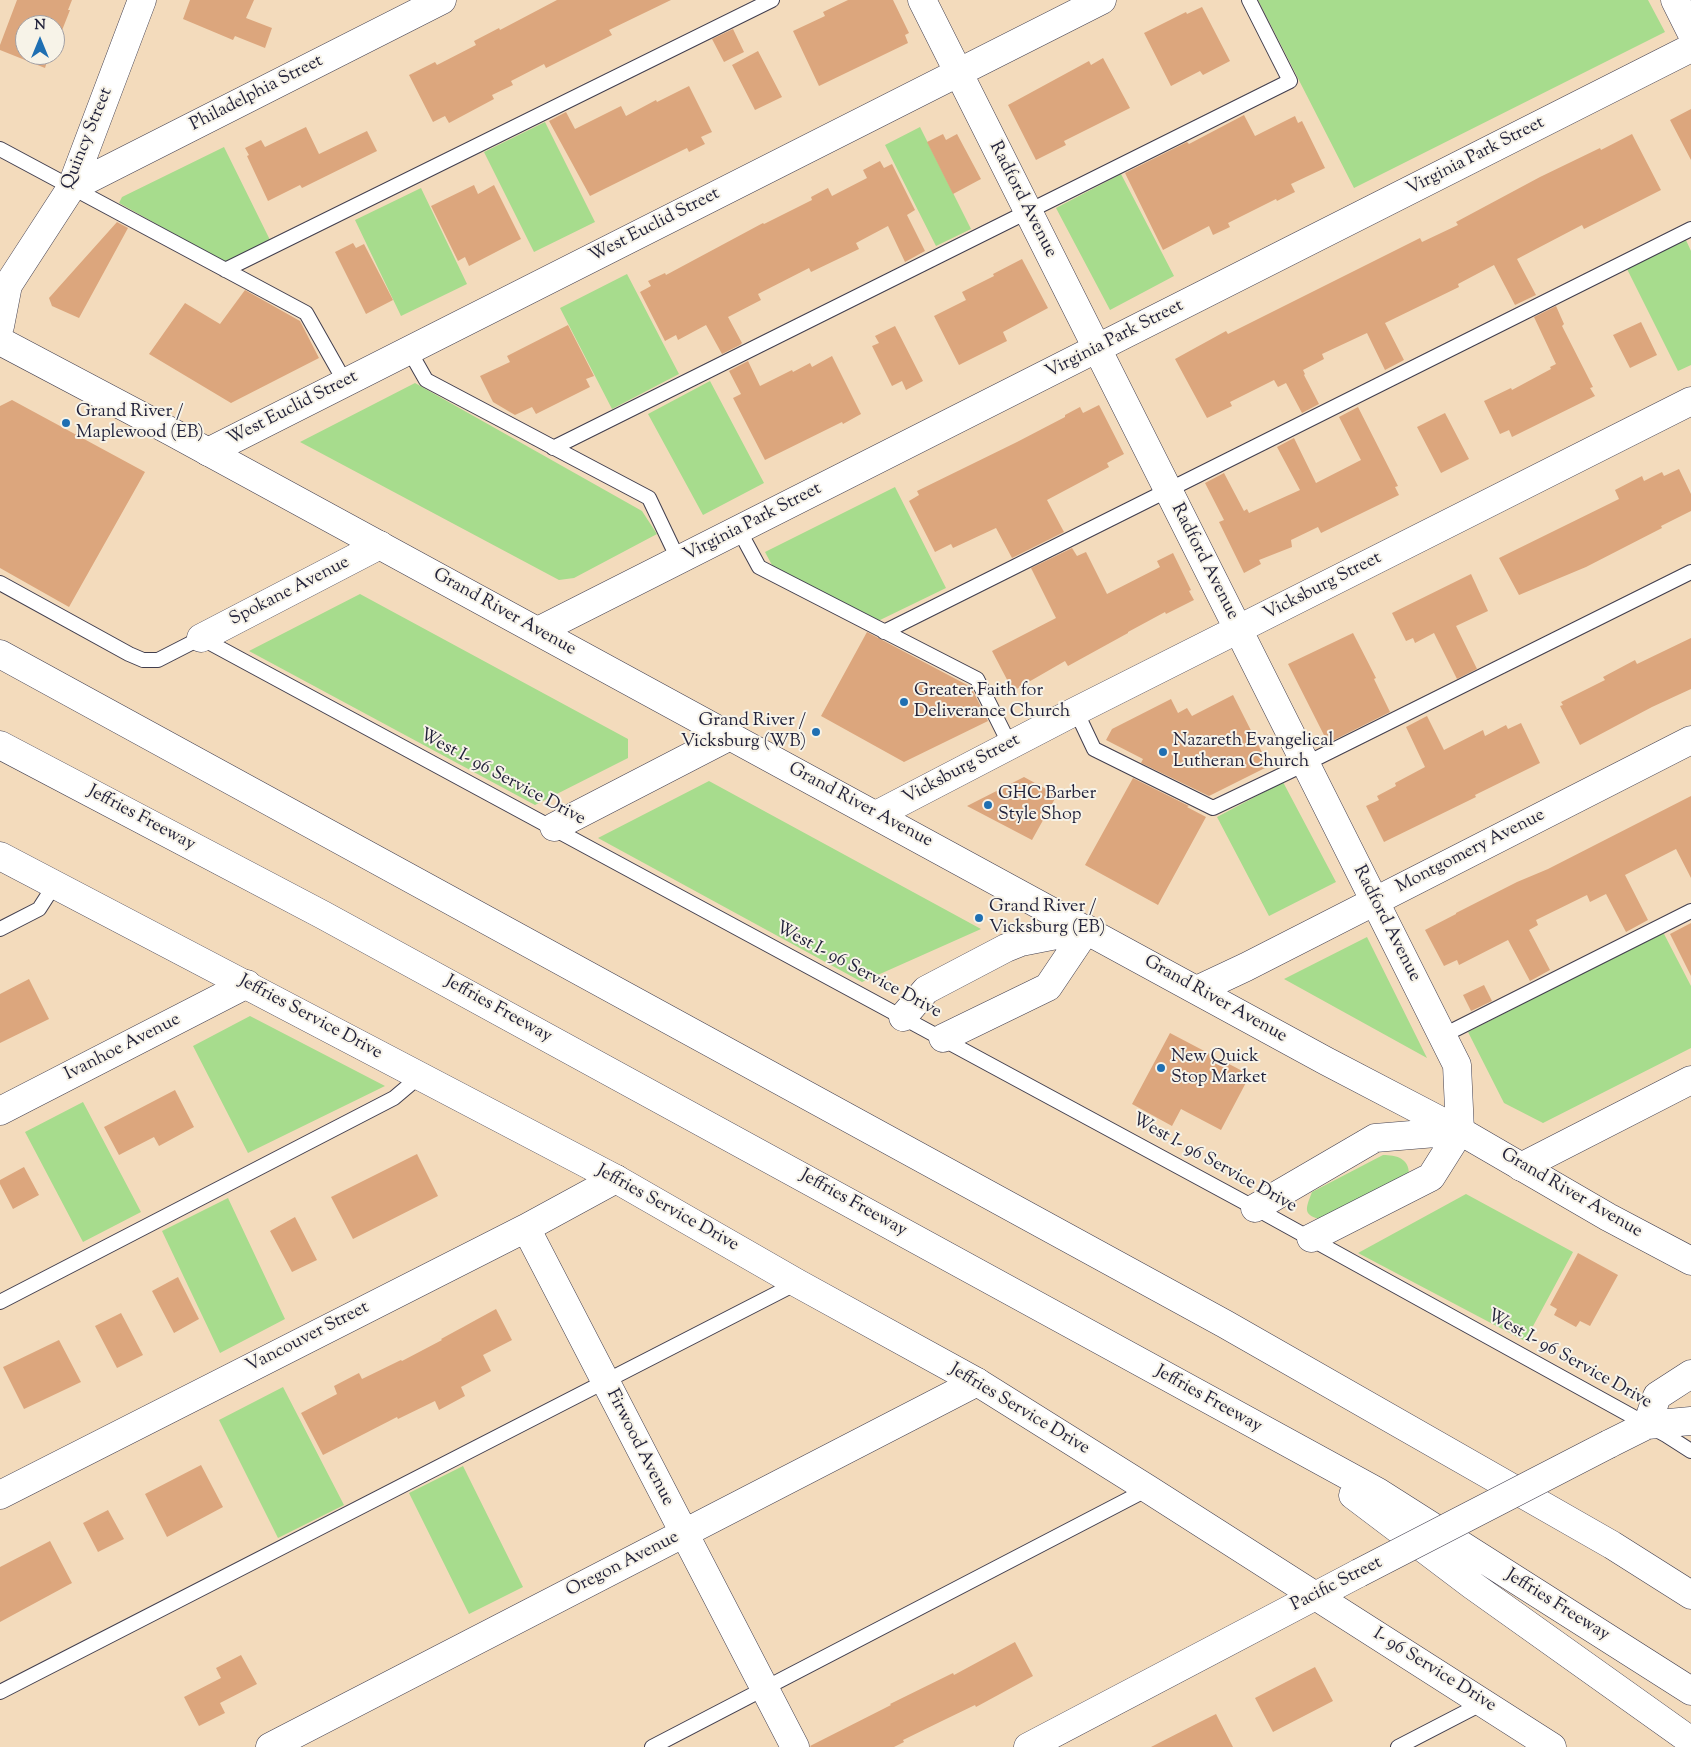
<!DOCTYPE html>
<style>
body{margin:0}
#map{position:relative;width:1691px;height:1747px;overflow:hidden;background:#f3dbbc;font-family:"Sorts Mill Goudy",serif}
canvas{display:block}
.north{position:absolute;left:15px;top:15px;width:50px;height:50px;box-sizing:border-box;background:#f7f3e8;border:1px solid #a29fa3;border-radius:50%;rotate:0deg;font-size:14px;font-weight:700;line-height:20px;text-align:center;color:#22223b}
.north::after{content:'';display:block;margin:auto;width:18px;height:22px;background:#1f6fb2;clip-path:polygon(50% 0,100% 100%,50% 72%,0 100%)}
</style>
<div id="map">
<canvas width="1691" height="1747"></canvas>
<div class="north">N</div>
</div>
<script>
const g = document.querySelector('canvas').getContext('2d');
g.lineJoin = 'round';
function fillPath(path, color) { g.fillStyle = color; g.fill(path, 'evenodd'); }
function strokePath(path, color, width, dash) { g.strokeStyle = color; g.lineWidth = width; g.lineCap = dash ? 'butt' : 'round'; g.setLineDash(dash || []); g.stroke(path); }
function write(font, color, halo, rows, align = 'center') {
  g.font = font + ' "Sorts Mill Goudy",serif'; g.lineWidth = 4; g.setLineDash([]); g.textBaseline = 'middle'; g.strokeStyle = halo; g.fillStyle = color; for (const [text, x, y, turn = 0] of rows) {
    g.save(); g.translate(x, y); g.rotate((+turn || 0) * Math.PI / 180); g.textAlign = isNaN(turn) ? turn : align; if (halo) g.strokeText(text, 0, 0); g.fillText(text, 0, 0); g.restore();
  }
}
const green = new Path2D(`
 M 1258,0 L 1648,0 L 1665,32 L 1354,188 Z
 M 545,122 L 595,222 L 534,252 L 484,152 Z
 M 920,127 L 971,229 L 936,246 L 885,145 Z
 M 224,147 L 270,240 L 224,262 L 119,203 L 122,197 Z
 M 1121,174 L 1174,276 L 1110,310 L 1056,208 Z
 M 421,188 L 467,284 L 401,316 L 355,220 Z
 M 1685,238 L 1691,251 L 1691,365 L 1678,371 L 1626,267 Z
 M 627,274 L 679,374 L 612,409 L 560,308 Z
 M 710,381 L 764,483 L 703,515 L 648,414 Z
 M 415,383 L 642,511 L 657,534 L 574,578 L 559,580 L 300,442 Z
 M 895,487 L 946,588 L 878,621 L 773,567 L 765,552 Z
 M 360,594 L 628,739 L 628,758 L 535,805 L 249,651 Z
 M 709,781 L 981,929 L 862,982 L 598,838 Z
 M 1283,782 L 1336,882 L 1269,916 L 1217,817 Z
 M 1663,932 L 1691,986 L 1691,1048 L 1543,1123 L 1504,1103 L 1468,1032 Z
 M 1367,937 L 1427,1058 L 1284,979 Z
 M 250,1016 L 385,1086 L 248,1153 L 193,1046 Z
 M 83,1102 L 141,1212 L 83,1242 L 25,1132 Z
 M 1383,1155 C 1396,1155 1409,1158 1409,1174 L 1320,1219 C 1301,1215 1307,1206 1312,1192 Z
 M 1466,1194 L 1573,1252 L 1525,1341 L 1358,1253 Z
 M 228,1198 L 285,1319 L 220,1353 L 162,1231 Z
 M 283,1387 L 344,1505 L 278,1538 L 219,1420 Z
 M 463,1466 L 523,1587 L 469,1614 L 409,1493 Z`);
const building = new Path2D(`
 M 17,0 L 72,0 L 68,10 L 70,10 L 59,38 L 56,37 L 55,40 L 55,25 L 25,25 L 25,55 L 49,55 L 45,68 L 0,50 L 0,45 Z
 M 190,0 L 254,0 L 246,18 L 272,28 L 265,48 L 235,36 L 233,40 L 183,19 Z
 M 557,0 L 671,0 L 609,30 L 612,35 L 546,68 L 544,64 L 511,81 L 513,85 L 492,95 L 494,99 L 449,123 L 445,116 L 433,122 L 409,75 L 435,62 L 437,65 L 476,45 L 474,41 L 499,28 L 500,30 Z
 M 848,0 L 893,0 L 909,33 L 905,35 L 908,43 L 819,86 L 793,31 L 825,16 L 823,12 Z
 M 1202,7 L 1230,61 L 1203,75 L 1200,71 L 1171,86 L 1144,33 L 1186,12 L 1187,14 Z
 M 733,29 L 744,52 L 724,62 L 712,39 Z
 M 758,51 L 782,97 L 755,110 L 732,65 Z
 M 1103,58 L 1130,108 L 1064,141 L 1066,145 L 1036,160 L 1008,105 L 1089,61 L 1091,65 Z
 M 689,86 L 712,132 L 701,137 L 705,144 L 689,152 L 687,148 L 590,196 L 549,121 L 566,112 L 575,129 L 621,106 L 626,116 L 656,100 L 657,102 Z
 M 1691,109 L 1691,160 L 1670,120 Z
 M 1244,115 L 1255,136 L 1295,116 L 1298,123 L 1302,121 L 1325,168 L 1291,184 L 1295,192 L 1277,201 L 1276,199 L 1228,223 L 1230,227 L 1213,235 L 1209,226 L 1163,250 L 1125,173 L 1187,142 L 1189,144 Z
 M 306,127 L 319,154 L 367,131 L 377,151 L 302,188 L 300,185 L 268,201 L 247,156 L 249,155 L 245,148 L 261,140 L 265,147 Z
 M 943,134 L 946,140 L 957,134 L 981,179 L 953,194 L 927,142 Z
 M 1632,134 L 1661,190 L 1584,229 L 1582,225 L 1517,259 L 1536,295 L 1515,305 L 1494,265 L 1458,284 L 1459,287 L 1385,323 L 1404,360 L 1385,370 L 1367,333 L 1322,354 L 1324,359 L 1303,370 L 1305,374 L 1304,375 L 1319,404 L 1302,413 L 1286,383 L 1278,387 L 1274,380 L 1230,402 L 1232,406 L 1207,418 L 1175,359 L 1226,331 L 1228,334 L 1420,238 L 1422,242 L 1458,225 L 1456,222 L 1540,177 L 1600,148 L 1601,150 Z
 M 880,161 L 884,168 L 892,164 L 915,210 L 907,215 L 925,251 L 905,262 L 888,226 L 856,243 L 859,249 L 811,272 L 809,268 L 758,294 L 761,300 L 728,317 L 742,343 L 740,345 L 722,354 L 706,325 L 678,340 L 676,335 L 665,341 L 640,292 L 651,286 L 648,281 L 665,273 L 666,275 L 763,223 L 764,224 L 812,200 L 811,197 L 828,188 L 832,196 L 867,178 L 863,170 Z
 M 474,185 L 478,194 L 494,185 L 521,239 L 469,266 L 465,257 L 458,261 L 431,206 Z
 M 117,222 L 128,228 L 79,318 L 52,306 L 49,298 Z
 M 353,243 L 356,248 L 364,244 L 393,300 L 366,314 L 335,252 Z
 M 1022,259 L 1048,308 L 1003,332 L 1007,341 L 959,365 L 934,316 L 966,300 L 962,292 L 994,276 L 993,274 Z
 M 245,290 L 300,321 L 319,358 L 231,403 L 149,354 L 185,303 L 220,324 Z
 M 1556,306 L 1564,324 L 1562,326 L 1593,387 L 1590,388 L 1595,396 L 1512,437 L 1509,430 L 1500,434 L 1484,401 L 1511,388 L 1512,390 L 1551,369 L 1550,367 L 1556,364 L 1534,317 Z
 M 1641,322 L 1657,355 L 1630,368 L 1613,335 Z
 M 568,325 L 594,376 L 586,379 L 590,387 L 536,414 L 532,407 L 515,415 L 493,402 L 480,376 L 510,362 L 507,356 Z
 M 895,326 L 923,381 L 906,390 L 902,381 L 892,386 L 872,346 L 879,343 L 875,336 Z
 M 832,356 L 861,414 L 843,424 L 842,422 L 765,460 L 733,398 L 741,394 L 729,371 L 748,361 L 760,386 L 792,370 L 793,372 L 810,363 L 812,367 Z
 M 12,400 L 145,472 L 69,607 L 0,568 L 0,406 Z
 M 1099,405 L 1124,454 L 1107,463 L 1109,467 L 1047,500 L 1064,532 L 1012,558 L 996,528 L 953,548 L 951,544 L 935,552 L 909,501 L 919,495 L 917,491 L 1017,442 L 1065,417 L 1065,415 L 1080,407 L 1083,413 Z
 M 1358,407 L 1398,486 L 1395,487 L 1399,495 L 1321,533 L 1318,527 L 1291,540 L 1292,547 L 1259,560 L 1261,564 L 1244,573 L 1219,522 L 1224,520 L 1205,483 L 1224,473 L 1244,511 L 1247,509 L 1249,513 L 1300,490 L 1277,447 L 1294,438 L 1316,483 L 1361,460 L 1339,417 Z
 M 1445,413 L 1469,459 L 1441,473 L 1417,427 Z
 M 1679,469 L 1691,494 L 1691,511 L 1661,526 L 1662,528 L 1586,567 L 1519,595 L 1499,558 L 1619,499 L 1615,490 L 1642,476 L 1644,481 L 1662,472 L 1664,476 Z
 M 1072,548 L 1077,556 L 1086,552 L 1107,594 L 1160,567 L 1157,561 L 1173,553 L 1191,590 L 1189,591 L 1194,600 L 1166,614 L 1165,612 L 1128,632 L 1128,633 L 1068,666 L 1065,661 L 1013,691 L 992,651 L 1056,618 L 1031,568 Z
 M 1471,574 L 1488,611 L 1456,626 L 1477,669 L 1457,679 L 1434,633 L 1415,643 L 1413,638 L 1406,641 L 1392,613 Z
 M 867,632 L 971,687 L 988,721 L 904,762 L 821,716 Z
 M 1353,633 L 1376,678 L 1374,679 L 1390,712 L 1328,743 L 1288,664 Z
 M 1691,638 L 1691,689 L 1652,707 L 1580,745 L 1560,706 L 1563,705 L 1561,702 L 1605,680 L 1603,677 L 1635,660 L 1637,664 Z
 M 1233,695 L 1269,766 L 1209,796 L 1141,763 L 1143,759 L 1106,740 L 1112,729 L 1171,699 L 1178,713 L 1187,708 L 1192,716 Z
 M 1427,716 L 1444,750 L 1483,730 L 1485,736 L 1506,725 L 1508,729 L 1521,723 L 1540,763 L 1475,795 L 1476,797 L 1384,842 L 1366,806 L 1379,800 L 1377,796 L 1396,786 L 1395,783 L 1425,767 L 1406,727 Z
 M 1024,777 L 1057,795 L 1032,840 L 967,806 Z
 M 1133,778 L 1189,806 L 1187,807 L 1206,817 L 1158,905 L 1085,865 Z
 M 1691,796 L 1691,878 L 1676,849 L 1625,875 L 1648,920 L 1626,932 L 1606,894 L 1590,902 L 1587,895 L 1536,920 L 1538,925 L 1529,930 L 1550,970 L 1530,981 L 1508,940 L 1459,965 L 1457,960 L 1444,966 L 1425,930 L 1456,914 L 1456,913 L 1517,882 L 1548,869 Z
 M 1691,923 L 1691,976 L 1670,934 Z
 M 29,979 L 49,1019 L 0,1043 L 0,994 Z
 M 1484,985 L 1492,1001 L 1471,1011 L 1463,995 Z
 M 1170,1033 L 1250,1075 L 1221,1130 L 1181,1109 L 1172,1126 L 1132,1104 Z
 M 175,1090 L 194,1127 L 159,1146 L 154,1137 L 119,1155 L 104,1127 Z
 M 417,1154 L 438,1196 L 353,1239 L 331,1197 Z
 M 24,1167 L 39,1195 L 13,1209 L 0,1184 L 0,1180 Z
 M 295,1217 L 317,1260 L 292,1272 L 270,1231 Z
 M 1578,1253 L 1618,1275 L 1590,1326 L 1580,1321 L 1576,1327 L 1554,1315 L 1557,1309 L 1550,1305 Z
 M 178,1277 L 199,1319 L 174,1333 L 152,1291 Z
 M 496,1309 L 512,1340 L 483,1355 L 491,1371 L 461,1387 L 465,1396 L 439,1410 L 435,1401 L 398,1419 L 397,1417 L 323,1455 L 301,1413 L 337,1394 L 334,1386 L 359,1373 L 362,1379 L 401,1360 L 402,1361 L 442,1340 L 441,1339 Z
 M 121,1313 L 143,1355 L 117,1368 L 95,1326 Z
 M 59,1340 L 81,1382 L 24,1409 L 3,1367 Z
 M 201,1465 L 223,1507 L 167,1537 L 145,1494 Z
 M 108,1510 L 124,1539 L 98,1552 L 83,1523 Z
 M 50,1541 L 72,1583 L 0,1622 L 0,1567 Z
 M 1015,1642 L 1033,1676 L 976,1707 L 975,1705 L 944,1720 L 903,1740 L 904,1742 L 894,1747 L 811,1747 L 810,1746 L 891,1705 L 890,1704 L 953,1673 L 954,1675 Z
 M 241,1655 L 257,1684 L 220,1703 L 225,1713 L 199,1726 L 184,1697 L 221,1678 L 216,1668 Z
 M 1315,1667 L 1333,1701 L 1273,1732 L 1255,1698 Z
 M 1216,1714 L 1233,1747 L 1151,1747 L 1198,1723 Z`);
const service = new Path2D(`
 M 0,149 L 306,313 L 345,382
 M 225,270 L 772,0
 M 409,350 L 426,380 L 649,498 L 679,561
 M 553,448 L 1290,81 L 1249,0
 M 739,530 L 759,567 L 977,679 L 1010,745
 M 0,583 L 129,654 L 143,660 L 158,660 L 201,638 L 1255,1208 L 1666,1435 L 1691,1451
 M 884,632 L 1691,229
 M 1076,711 L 1094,749 L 1213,808 L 1305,764 L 1691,572
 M 0,929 L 39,909 L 55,884
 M 1442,1036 L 1691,911
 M 0,1302 L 394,1098 L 420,1076
 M 0,1692 L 797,1283
 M 652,1747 L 1148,1489
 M 1398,1747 L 1483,1703`);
const minor = new Path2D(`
 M 922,0 L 1457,1065 L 1460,1131
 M 1675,0 L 1691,32
 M 71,188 L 442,0
 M 0,326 L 8,285 L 71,188 L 142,0
 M 208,452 L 1102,0
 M 538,631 L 1691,48
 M 201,638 L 380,545
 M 876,815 L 1072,713 L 1691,401
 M 554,827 L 730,736
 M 1197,990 L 1246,967 L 1691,740
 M 903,1017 L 926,990 L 1006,948 L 1021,942 L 1087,929 L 1048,987 L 943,1038
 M 0,1111 L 247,984
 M 1521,1167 L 1691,1080
 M 1255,1208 L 1375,1138 L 1460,1131 L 1431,1177 L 1311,1238
 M 526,1228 L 795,1747
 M 1647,1425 L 1657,1396 L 1691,1374
 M 1609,1444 L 1647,1425 L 1691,1421
 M 0,1495 L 526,1228 L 616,1179
 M 270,1747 L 977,1382
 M 1028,1747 L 1359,1573`);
const tertiary = new Path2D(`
 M 0,856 L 616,1179 L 797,1283 L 977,1382 L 1148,1489 L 1552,1747`);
const primary = new Path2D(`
 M 0,341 L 170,431 L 1326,1061 L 1460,1131 L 1608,1217 L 1691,1261`);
const motorway = new Path2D(`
 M 0,654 L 1225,1324 L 1612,1545 L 1691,1595
 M 0,745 L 323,915 L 1378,1492 L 1691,1691
 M 1353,1495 L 1472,1585 L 1691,1741`);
const minorBridge = new Path2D(`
 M 1359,1573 L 1609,1444`);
const markers = [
 [66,423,5,"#1f6fb2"],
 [904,702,5,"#1f6fb2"],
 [816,732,5,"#1f6fb2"],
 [1163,752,5,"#1f6fb2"],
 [988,805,5,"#1f6fb2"],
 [979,918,5,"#1f6fb2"],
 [1161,1068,5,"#1f6fb2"]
];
const streetNames = [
 ["Philadelphia Street",257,94,-27],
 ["Quincy Street",88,139,-68],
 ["Virginia Park Street",1476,157,-27],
 ["Radford Avenue",1022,200,63],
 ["West Euclid Street",655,226,-27],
 ["Virginia Park Street",1115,340,-27],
 ["West Euclid Street",293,409,-27],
 ["Virginia Park Street",753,523,-27],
 ["Radford Avenue",1204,562,63],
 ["Vicksburg Street",1323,587,-27],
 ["Spokane Avenue",290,592,-27],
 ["Grand River Avenue",504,613,29],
 ["Vicksburg Street",962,770,-28],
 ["West I- 96 Service Drive",502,778,28],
 ["Grand River Avenue",860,806,28],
 ["Jeffries Freeway",141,819,28],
 ["Montgomery Avenue",1471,852,-27],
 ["Radford Avenue",1386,924,63],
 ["West I- 96 Service Drive",858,971,28],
 ["Grand River Avenue",1215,1000,29],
 ["Jeffries Freeway",498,1010,29],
 ["Jeffries Service Drive",310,1018,28],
 ["Ivanhoe Avenue",123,1048,-27],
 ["West I- 96 Service Drive",1214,1164,29],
 ["Grand River Avenue",1571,1194,30],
 ["Jeffries Freeway",853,1204,29],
 ["Jeffries Service Drive",667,1209,29],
 ["Vancouver Street",308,1338,-27],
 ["West I- 96 Service Drive",1569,1360,29],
 ["Jeffries Freeway",1208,1400,29],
 ["Jeffries Service Drive",1019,1410,31],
 ["Firwood Avenue",639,1448,63],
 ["Oregon Avenue",623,1565,-27],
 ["Pacific Street",1337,1585,-27],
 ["Jeffries Freeway",1557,1606,32],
 ["I- 96 Service Drive",1434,1671,32]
];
const poiNames = [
 ["Grand River /",76,413],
 ["Maplewood (EB)",76,434],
 ["Greater Faith for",914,692],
 ["Deliverance Church",914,713],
 ["Grand River /",806,722,"right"],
 ["Vicksburg (WB)",806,743,"right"],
 ["Nazareth Evangelical",1173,742],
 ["Lutheran Church",1173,763],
 ["GHC Barber",998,795],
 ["Style Shop",998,816],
 ["Grand River /",989,908],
 ["Vicksburg (EB)",989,929],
 ["New Quick",1171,1058],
 ["Stop Market",1171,1079]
];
fillPath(green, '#a7dc8d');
fillPath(building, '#dca67d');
strokePath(service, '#413e4e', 16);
strokePath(minor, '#413e4e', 29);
strokePath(tertiary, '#413e4e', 29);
strokePath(primary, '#413e4e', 29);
strokePath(motorway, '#413e4e', 29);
strokePath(service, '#fff', 14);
strokePath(minor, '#fff', 28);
strokePath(tertiary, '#fff', 28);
strokePath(primary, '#fff', 28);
strokePath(motorway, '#fff', 28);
strokePath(minorBridge, '#413e4e', 29, []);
strokePath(minorBridge, '#fff', 28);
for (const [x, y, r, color] of markers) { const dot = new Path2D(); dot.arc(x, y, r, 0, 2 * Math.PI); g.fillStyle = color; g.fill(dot); strokePath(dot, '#f7f3e8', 2); }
write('18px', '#22223b', '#f7f3e8', streetNames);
write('18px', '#22223b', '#f7f3e8', poiNames, 'left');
</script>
